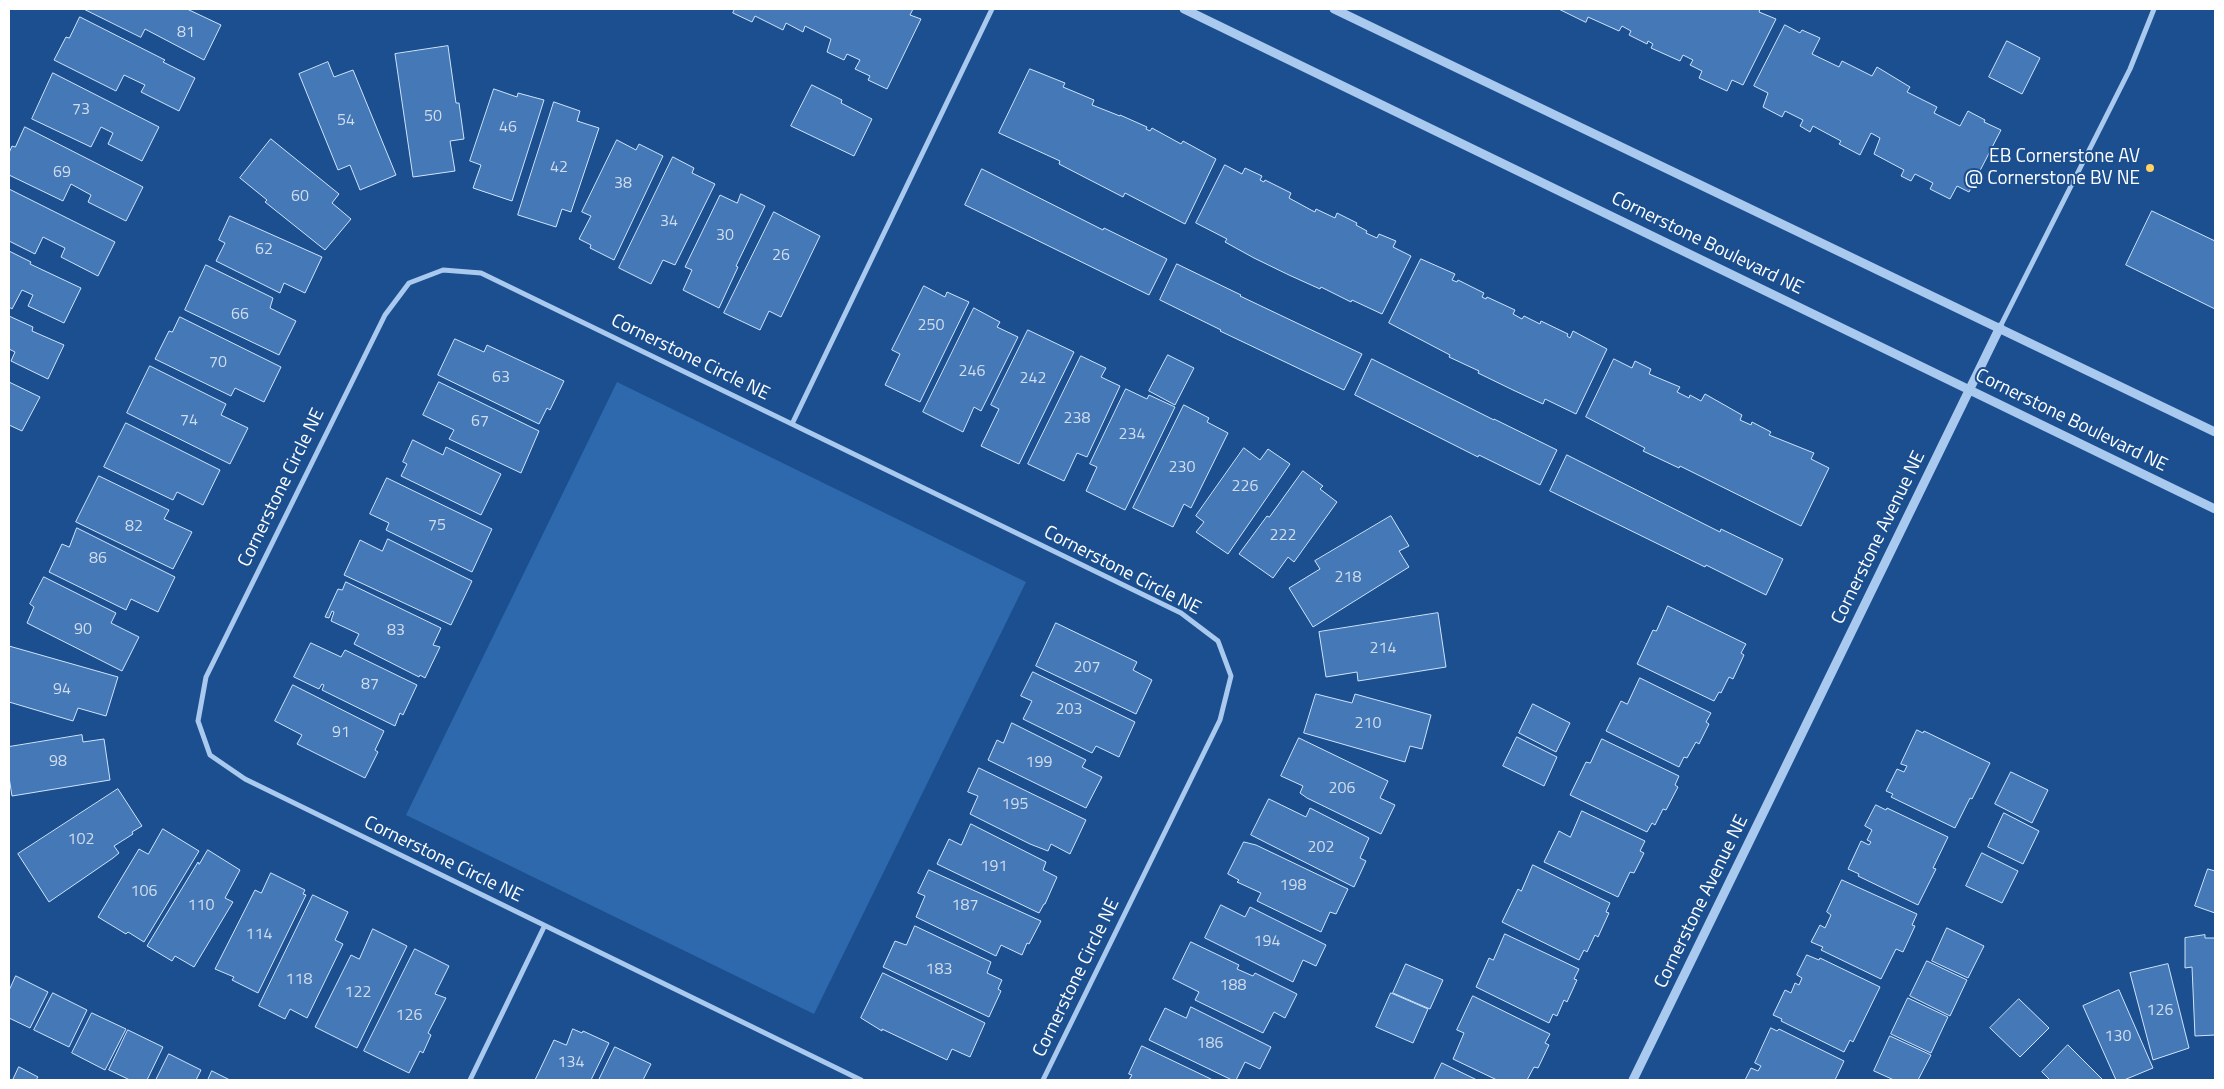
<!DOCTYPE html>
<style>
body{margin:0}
#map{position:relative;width:2224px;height:1089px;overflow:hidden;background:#1b4f8f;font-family:"Titillium Web",sans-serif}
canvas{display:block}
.frame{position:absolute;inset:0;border:10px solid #fff;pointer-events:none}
</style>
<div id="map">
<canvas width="2224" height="1089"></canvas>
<div class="frame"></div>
</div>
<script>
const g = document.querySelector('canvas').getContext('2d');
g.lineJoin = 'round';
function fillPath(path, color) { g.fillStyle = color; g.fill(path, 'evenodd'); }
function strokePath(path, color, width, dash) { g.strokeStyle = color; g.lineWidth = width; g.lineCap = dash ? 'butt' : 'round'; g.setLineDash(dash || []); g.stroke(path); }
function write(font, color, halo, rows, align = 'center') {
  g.font = font + ' "Titillium Web",sans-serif'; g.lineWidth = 4; g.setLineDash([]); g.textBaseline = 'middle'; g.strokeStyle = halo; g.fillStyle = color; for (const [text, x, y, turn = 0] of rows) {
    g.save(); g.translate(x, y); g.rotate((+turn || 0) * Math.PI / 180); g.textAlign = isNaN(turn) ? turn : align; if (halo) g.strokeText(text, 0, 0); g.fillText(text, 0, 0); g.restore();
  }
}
const green = new Path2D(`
 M 617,382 L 1026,582 L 814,1014 L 406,815 Z`);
const building = new Path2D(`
 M 84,9 L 187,9 L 221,25 L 204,60 L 145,29 L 141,37 Z
 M 735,9 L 913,9 L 910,15 L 921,19 L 887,89 L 868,80 L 870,76 L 855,69 L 860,60 L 847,54 L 844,60 L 827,52 L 831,39 L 805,26 L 803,32 L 786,23 L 783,30 L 755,16 L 752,22 L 733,13 Z
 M 1559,9 L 1760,9 L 1759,12 L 1776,19 L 1743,85 L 1732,80 L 1727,91 L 1699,78 L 1702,71 L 1690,65 L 1693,60 L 1683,55 L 1680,61 L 1651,48 L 1653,44 L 1648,41 L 1647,44 L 1629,35 L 1631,31 L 1622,26 L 1619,31 L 1588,17 L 1586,22 Z
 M 80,17 L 165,60 L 163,62 L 195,78 L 179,111 L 141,92 L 145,85 L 124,75 L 116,91 L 54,60 L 66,37 L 69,38 Z
 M 1785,25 L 1800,33 L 1802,30 L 1820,38 L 1812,54 L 1839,67 L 1842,61 L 1872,76 L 1877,67 L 1910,87 L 1907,92 L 1937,107 L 1934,113 L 1960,126 L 1968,111 L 1985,120 L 1984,122 L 2001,130 L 1969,192 L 1957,186 L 1950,199 L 1930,189 L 1933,183 L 1915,174 L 1911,181 L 1901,176 L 1904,170 L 1874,154 L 1880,138 L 1871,133 L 1860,155 L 1839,144 L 1841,141 L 1813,126 L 1810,132 L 1800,126 L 1803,120 L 1785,111 L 1782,117 L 1763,107 L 1768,93 L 1754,86 Z
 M 2007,41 L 2040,58 L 2022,94 L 1989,77 Z
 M 448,46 L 456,103 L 459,103 L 464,139 L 450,141 L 455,171 L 413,177 L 395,54 Z
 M 328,62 L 334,77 L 353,70 L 396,175 L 360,190 L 350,165 L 338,170 L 299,74 Z
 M 1030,69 L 1065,83 L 1063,87 L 1094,100 L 1092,105 L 1120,116 L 1120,115 L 1147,127 L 1146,129 L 1150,131 L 1152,128 L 1181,144 L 1183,141 L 1216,159 L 1185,224 L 1125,193 L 1123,197 L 1059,164 L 1060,161 L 999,133 Z
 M 53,73 L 159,127 L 142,161 L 108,144 L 113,133 L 101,127 L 91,147 L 32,119 Z
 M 812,85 L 842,100 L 841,103 L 872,119 L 854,156 L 791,126 Z
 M 494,89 L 517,97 L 518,93 L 544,100 L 512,201 L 473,188 L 481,165 L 470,161 Z
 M 554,102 L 580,111 L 577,121 L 599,128 L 571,212 L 562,209 L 556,227 L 518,215 Z
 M 25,127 L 143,187 L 126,221 L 88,202 L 91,195 L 71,184 L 63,201 L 9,175 L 9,153 L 12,146 L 15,147 Z
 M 271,139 L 339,194 L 332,203 L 351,219 L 325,250 L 265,202 L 267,200 L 240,178 Z
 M 617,140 L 636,150 L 639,144 L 663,156 L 614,260 L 590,248 L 591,245 L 579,239 L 591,216 L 582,212 Z
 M 673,157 L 694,168 L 692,173 L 715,184 L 675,265 L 663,260 L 651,284 L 619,268 Z
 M 1225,165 L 1242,174 L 1245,168 L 1262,176 L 1260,180 L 1264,182 L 1265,180 L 1291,193 L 1289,198 L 1311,210 L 1315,212 L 1316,209 L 1335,218 L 1337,213 L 1357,223 L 1356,225 L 1367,231 L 1366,233 L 1377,238 L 1379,234 L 1396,241 L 1393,247 L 1411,256 L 1382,314 L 1352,300 L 1351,302 L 1321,287 L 1320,289 L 1289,275 L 1254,258 L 1225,242 L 1227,239 L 1196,223 Z
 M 982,169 L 1103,230 L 1104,228 L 1167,259 L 1149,295 L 965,205 Z
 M 9,189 L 115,242 L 98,276 L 61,257 L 65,248 L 43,237 L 35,254 L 9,241 Z
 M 741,194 L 765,206 L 736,266 L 738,267 L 719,308 L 683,290 L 692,270 L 685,267 L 720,195 L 737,203 Z
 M 2152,211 L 2215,241 L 2215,309 L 2126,265 Z
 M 774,212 L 820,236 L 781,317 L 769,311 L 760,330 L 724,313 Z
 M 230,216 L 322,257 L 305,293 L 284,283 L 280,293 L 216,261 L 225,243 L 219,240 Z
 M 9,251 L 31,262 L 30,264 L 81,288 L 64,323 L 28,306 L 33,295 L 22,290 L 12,309 L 9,307 Z
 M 1421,259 L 1455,274 L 1452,280 L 1457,282 L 1458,280 L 1484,293 L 1482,297 L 1486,299 L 1487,297 L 1515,310 L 1513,314 L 1522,319 L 1524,316 L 1540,324 L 1541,321 L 1568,334 L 1567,336 L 1570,338 L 1573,331 L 1607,349 L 1576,414 L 1545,399 L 1543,404 L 1513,390 L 1478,373 L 1479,371 L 1449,357 L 1450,355 L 1389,323 Z
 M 1177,264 L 1241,295 L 1240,296 L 1362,354 L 1344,390 L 1220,331 L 1221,330 L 1160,300 Z
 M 206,265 L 273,298 L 270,308 L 296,321 L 279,355 L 185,310 Z
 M 924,286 L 945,297 L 947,292 L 969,302 L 920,402 L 885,385 L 900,354 L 892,350 Z
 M 974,308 L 1000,322 L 997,327 L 1018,337 L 981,411 L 974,407 L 963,432 L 923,412 Z
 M 9,316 L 33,327 L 32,331 L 64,345 L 48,379 L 11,361 L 15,352 L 9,349 Z
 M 180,317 L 281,367 L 264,402 L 235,388 L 231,396 L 155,359 L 169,331 L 172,332 Z
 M 1028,330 L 1074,352 L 1019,464 L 981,446 L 999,409 L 991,405 Z
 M 455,339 L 484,352 L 487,345 L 564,381 L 550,410 L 547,408 L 539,424 L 438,375 Z
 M 1168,355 L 1194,368 L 1175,405 L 1149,391 Z
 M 1081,356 L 1106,368 L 1101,377 L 1120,386 L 1087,457 L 1077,453 L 1064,481 L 1028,464 Z
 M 1372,359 L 1494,420 L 1494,419 L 1557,450 L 1540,485 L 1479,455 L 1478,457 L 1355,395 Z
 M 1614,359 L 1632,368 L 1635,361 L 1651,369 L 1649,374 L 1680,387 L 1677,392 L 1689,398 L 1690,395 L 1701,401 L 1705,394 L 1742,415 L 1740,420 L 1751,425 L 1752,422 L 1771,432 L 1769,435 L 1814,453 L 1811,459 L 1829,468 L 1801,526 L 1680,466 L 1679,468 L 1643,451 L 1645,448 L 1586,417 Z
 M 150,366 L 226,404 L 221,415 L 248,428 L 230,464 L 127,413 Z
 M 9,382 L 40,397 L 22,431 L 9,425 Z
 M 439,382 L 539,431 L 521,473 L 449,439 L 454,430 L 423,415 Z
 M 1126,389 L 1147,399 L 1149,395 L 1175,407 L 1125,510 L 1086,491 L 1097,467 L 1090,464 Z
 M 1184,405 L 1209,418 L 1207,422 L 1228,433 L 1191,508 L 1184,504 L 1173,527 L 1133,508 Z
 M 126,423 L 220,470 L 203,505 L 177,492 L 173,500 L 104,467 Z
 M 413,440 L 443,455 L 446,447 L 501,474 L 481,515 L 401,476 L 407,464 L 403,462 Z
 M 1244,448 L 1260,460 L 1268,449 L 1290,464 L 1228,554 L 1196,532 L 1204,522 L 1196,516 Z
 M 1567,455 L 1720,532 L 1721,529 L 1783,559 L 1766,595 L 1706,565 L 1705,567 L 1550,491 Z
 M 1303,471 L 1323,486 L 1320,489 L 1337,502 L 1294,562 L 1288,557 L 1273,578 L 1239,554 L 1267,516 L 1269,517 Z
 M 99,476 L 169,510 L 164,519 L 192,532 L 173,569 L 76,522 Z
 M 387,478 L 492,529 L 472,572 L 386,530 L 389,523 L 370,514 Z
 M 1391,516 L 1409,546 L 1399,551 L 1409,567 L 1313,627 L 1289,588 L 1320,569 L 1315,561 Z
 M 77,528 L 175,577 L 158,612 L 131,599 L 126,610 L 49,572 L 62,544 L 69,547 Z
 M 388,539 L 472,581 L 451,625 L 344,575 L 360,540 L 382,551 Z
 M 44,577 L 116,613 L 111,623 L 139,637 L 122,671 L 27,623 L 34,607 L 30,604 Z
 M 346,582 L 441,628 L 433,645 L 440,647 L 425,678 L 420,675 L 419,677 L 354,644 L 359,634 L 331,621 L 334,612 L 332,611 L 329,618 L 325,617 L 338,589 L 342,590 Z
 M 1668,606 L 1746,644 L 1741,653 L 1744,655 L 1733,679 L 1729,677 L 1721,693 L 1719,692 L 1714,701 L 1637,664 L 1653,630 L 1656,631 Z
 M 1438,613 L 1446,667 L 1358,681 L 1357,672 L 1326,677 L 1319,632 Z
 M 1056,623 L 1137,662 L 1133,670 L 1152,680 L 1136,714 L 1036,666 Z
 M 311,643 L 341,657 L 345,650 L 417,685 L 403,715 L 400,713 L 395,726 L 322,690 L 324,685 L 322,684 L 319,689 L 294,677 Z
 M 9,646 L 118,677 L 106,716 L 78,708 L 73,721 L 9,702 Z
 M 1033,672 L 1135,722 L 1119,757 L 1096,746 L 1092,753 L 1023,719 L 1032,701 L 1021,696 Z
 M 1640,678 L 1711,713 L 1706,722 L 1709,724 L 1699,744 L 1696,742 L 1687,758 L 1684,757 L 1679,767 L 1606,731 L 1621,701 L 1627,704 Z
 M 293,685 L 384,731 L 375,750 L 378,752 L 365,778 L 297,744 L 302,735 L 275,721 Z
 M 1316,694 L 1352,703 L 1355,694 L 1431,715 L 1422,749 L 1410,746 L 1405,762 L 1304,733 Z
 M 1533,704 L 1570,723 L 1556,752 L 1519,733 Z
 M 1012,723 L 1086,760 L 1082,767 L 1102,777 L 1086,808 L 988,760 L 997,740 L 1003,743 Z
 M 1917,730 L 1923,733 L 1924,731 L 1990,763 L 1972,799 L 1970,798 L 1955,828 L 1891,797 L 1893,794 L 1886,791 L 1897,769 L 1904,772 L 1907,766 L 1901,764 Z
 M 82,735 L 83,742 L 104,739 L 110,780 L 12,796 L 9,777 L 9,747 Z
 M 1517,737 L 1557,757 L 1544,786 L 1503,766 Z
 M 1299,738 L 1388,781 L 1380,798 L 1395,805 L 1381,834 L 1307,798 L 1300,793 L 1303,786 L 1281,776 Z
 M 1602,739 L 1679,776 L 1675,785 L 1678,787 L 1666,810 L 1663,809 L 1655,825 L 1652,823 L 1647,832 L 1570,795 L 1586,762 L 1590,763 Z
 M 979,768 L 1086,820 L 1070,854 L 1051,844 L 1048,851 L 1030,844 L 970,814 L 978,796 L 968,792 Z
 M 2011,772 L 2048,790 L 2032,823 L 1995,804 Z
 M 118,789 L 142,826 L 132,832 L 133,834 L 114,846 L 119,853 L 113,858 L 49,902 L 18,854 Z
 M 1269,799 L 1306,817 L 1310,808 L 1369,838 L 1360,858 L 1366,861 L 1354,887 L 1251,835 Z
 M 1876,805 L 1886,810 L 1887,808 L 1948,837 L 1933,868 L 1936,869 L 1918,905 L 1858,876 L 1859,874 L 1848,869 L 1861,841 L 1869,845 L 1871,842 L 1867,840 L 1872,830 L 1865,826 Z
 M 1582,811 L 1645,841 L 1640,851 L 1644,853 L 1634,873 L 1630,872 L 1618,897 L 1544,862 L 1559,831 L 1570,837 Z
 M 2004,813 L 2039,831 L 2023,864 L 1988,847 Z
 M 971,824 L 1046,862 L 1043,870 L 1057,877 L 1045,904 L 1044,904 L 1039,913 L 937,864 L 949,839 L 961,845 Z
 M 163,829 L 199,851 L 144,942 L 128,932 L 126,934 L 98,917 L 139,849 L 148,854 Z
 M 1244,842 L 1256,845 L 1348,889 L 1336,914 L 1330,912 L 1321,932 L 1257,901 L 1261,893 L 1237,882 L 1239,880 L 1228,874 Z
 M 208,850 L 240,870 L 225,898 L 233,902 L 194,967 L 175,956 L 172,961 L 147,946 L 198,862 L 199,864 Z
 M 1982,853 L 2018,871 L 2002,903 L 1966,886 Z
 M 1533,865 L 1610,903 L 1606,912 L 1609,913 L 1598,937 L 1595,935 L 1587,952 L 1584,950 L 1579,960 L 1502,922 L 1518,889 L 1521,891 Z
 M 2208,869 L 2215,871 L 2215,913 L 2195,906 Z
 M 929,870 L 1041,921 L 1029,944 L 1027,943 L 1022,955 L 1001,945 L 996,956 L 916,917 L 925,896 L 918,893 Z
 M 271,873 L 305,890 L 303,894 L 306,895 L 258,993 L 232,980 L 234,977 L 215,969 L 255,890 L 261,893 Z
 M 1842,880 L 1917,914 L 1912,925 L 1915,926 L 1903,952 L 1896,949 L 1881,979 L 1821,950 L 1823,947 L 1811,942 L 1820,925 L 1825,928 L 1831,915 L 1827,912 Z
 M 313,895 L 348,912 L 335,940 L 343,944 L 307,1018 L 290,1009 L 285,1019 L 259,1006 Z
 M 1221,905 L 1245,917 L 1250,907 L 1326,945 L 1316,966 L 1303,960 L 1293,982 L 1205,938 Z
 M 915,926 L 991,962 L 987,973 L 1002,980 L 998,989 L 1001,991 L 989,1017 L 883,967 L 895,941 L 906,945 Z
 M 1947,928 L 1984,946 L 1968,978 L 1932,961 Z
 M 373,929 L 407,946 L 357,1048 L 315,1027 L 351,955 L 359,959 Z
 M 1505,934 L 1579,969 L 1574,979 L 1577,980 L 1567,1002 L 1564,1000 L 1557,1016 L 1553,1014 L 1549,1023 L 1476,987 L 1489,958 L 1493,960 Z
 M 2205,935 L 2205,938 L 2215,938 L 2215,1035 L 2195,1036 L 2192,967 L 2185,968 L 2185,938 Z
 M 1191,942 L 1239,965 L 1237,969 L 1253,976 L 1255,973 L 1297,994 L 1285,1018 L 1274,1012 L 1263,1033 L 1195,1000 L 1199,992 L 1173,979 Z
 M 415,949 L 449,966 L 435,994 L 446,998 L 428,1033 L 431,1035 L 423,1053 L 420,1051 L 409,1073 L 364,1051 Z
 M 1807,955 L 1819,960 L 1820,958 L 1880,987 L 1853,1042 L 1850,1040 L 1844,1052 L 1781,1021 L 1782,1019 L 1773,1015 L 1785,990 L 1791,993 L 1795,983 L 1799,985 L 1802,978 L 1797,975 Z
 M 1927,961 L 1967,980 L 1950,1016 L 1910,996 Z
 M 1406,964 L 1443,980 L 1430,1009 L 1393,993 Z
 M 2168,964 L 2189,1048 L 2153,1060 L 2130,973 Z
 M 883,973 L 985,1023 L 970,1057 L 952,1049 L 947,1060 L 882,1029 L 882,1031 L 861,1018 Z
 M 16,976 L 48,992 L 30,1028 L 9,1018 L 9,991 Z
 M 2119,990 L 2153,1068 L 2124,1080 L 2116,1080 L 2083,1006 Z
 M 53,993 L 87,1010 L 69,1047 L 34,1030 Z
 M 1391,993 L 1428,1009 L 1413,1043 L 1376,1027 Z
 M 1473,996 L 1550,1034 L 1545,1043 L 1549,1045 L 1538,1068 L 1534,1067 L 1527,1080 L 1497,1080 L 1453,1059 L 1464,1033 L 1457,1030 Z
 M 1908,998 L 1948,1017 L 1931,1053 L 1891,1034 Z
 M 2019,999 L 2049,1028 L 2020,1057 L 1990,1028 Z
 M 1191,1007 L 1271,1047 L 1260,1069 L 1245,1062 L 1236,1080 L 1232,1080 L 1149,1040 L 1165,1008 L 1186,1018 Z
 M 92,1013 L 126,1029 L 105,1070 L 72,1053 Z
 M 1771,1028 L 1777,1031 L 1779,1029 L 1844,1061 L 1835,1080 L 1745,1080 L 1751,1068 L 1758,1071 L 1761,1066 L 1755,1063 Z
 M 573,1029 L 582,1033 L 583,1031 L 609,1043 L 591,1080 L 535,1080 L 554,1040 L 566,1045 Z
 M 128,1030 L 163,1047 L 147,1080 L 130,1080 L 109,1070 Z
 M 1890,1036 L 1931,1055 L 1918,1080 L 1894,1080 L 1874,1071 Z
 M 2068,1045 L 2103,1080 L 2050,1080 L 2042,1072 Z
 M 1142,1046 L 1213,1080 L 1129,1080 L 1132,1075 L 1129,1074 Z
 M 615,1047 L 651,1064 L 643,1080 L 599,1080 Z
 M 169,1054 L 201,1070 L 196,1080 L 156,1080 Z
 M 1442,1063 L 1477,1080 L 1434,1080 Z
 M 19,1067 L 38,1077 L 36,1080 L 13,1080 Z
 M 212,1071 L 230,1080 L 208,1080 Z`);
const minor = new Path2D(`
 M 2000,327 L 2130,69 L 2154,9
 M 792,424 L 992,9
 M 470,1080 L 544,927
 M 861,1080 L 245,779 L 210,755 L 198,721 L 206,677 L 385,315 L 409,283 L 443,270 L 481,273 L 1181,613 L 1218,641 L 1231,676 L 1220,720 L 1043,1080`);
const tertiary = new Path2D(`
 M 1184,9 L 2215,509
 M 1334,9 L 2215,432
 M 1633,1080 L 2000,327`);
const markers = [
 [2150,168,5,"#ffd166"]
];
const numberNames = [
 ["81",186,33],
 ["73",81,110],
 ["50",433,117],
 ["54",346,121],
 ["46",508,128],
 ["42",559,168],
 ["69",62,173],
 ["38",623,184],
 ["60",300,197],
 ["34",669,222],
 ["30",725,236],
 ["62",264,250],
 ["26",781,256],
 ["66",240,315],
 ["250",931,326],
 ["70",218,363],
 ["246",972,372],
 ["63",501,378],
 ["242",1033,379],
 ["238",1077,419],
 ["74",189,421],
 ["67",480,422],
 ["234",1132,435],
 ["230",1182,468],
 ["226",1245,487],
 ["75",437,526],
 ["82",134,527],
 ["222",1283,536],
 ["86",98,559],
 ["218",1348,578],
 ["90",83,630],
 ["83",396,631],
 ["214",1383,649],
 ["207",1087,668],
 ["87",370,685],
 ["94",62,690],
 ["203",1069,710],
 ["210",1368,724],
 ["91",341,733],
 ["98",58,762],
 ["199",1039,763],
 ["206",1342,789],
 ["195",1015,805],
 ["102",81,840],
 ["202",1321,848],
 ["191",994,867],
 ["198",1293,886],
 ["106",144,892],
 ["110",201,906],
 ["187",965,906],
 ["114",259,935],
 ["194",1267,942],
 ["183",939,970],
 ["118",299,980],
 ["188",1233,986],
 ["122",358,993],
 ["126",2160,1011],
 ["126",409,1016],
 ["130",2118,1037],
 ["186",1210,1044],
 ["134",571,1063]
];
const poiNames = [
 ["EB Cornerstone AV",2140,157],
 ["@ Cornerstone BV NE",2140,179]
];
const streetNames = [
 ["Cornerstone Boulevard NE",1707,244,26],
 ["Cornerstone Circle NE",690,358,26],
 ["Cornerstone Boulevard NE",2071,421,26],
 ["Cornerstone Circle NE",282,488,-64],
 ["Cornerstone Avenue NE",1879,538,-64],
 ["Cornerstone Circle NE",1122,571,27],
 ["Cornerstone Circle NE",443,860,26],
 ["Cornerstone Avenue NE",1702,902,-64],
 ["Cornerstone Circle NE",1077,978,-64]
];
fillPath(green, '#2e69ad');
fillPath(building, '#4478b7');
strokePath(building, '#cfe3fa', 1);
strokePath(minor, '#a9c9ee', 5);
strokePath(tertiary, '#a9c9ee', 9);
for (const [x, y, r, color] of markers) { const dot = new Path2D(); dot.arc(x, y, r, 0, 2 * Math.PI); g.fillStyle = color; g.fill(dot); strokePath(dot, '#1b4f8f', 2); }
write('16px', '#d0dded', null, numberNames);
write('19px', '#fff', '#1b4f8f', poiNames, 'right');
write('19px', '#fff', '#1b4f8f', streetNames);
</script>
